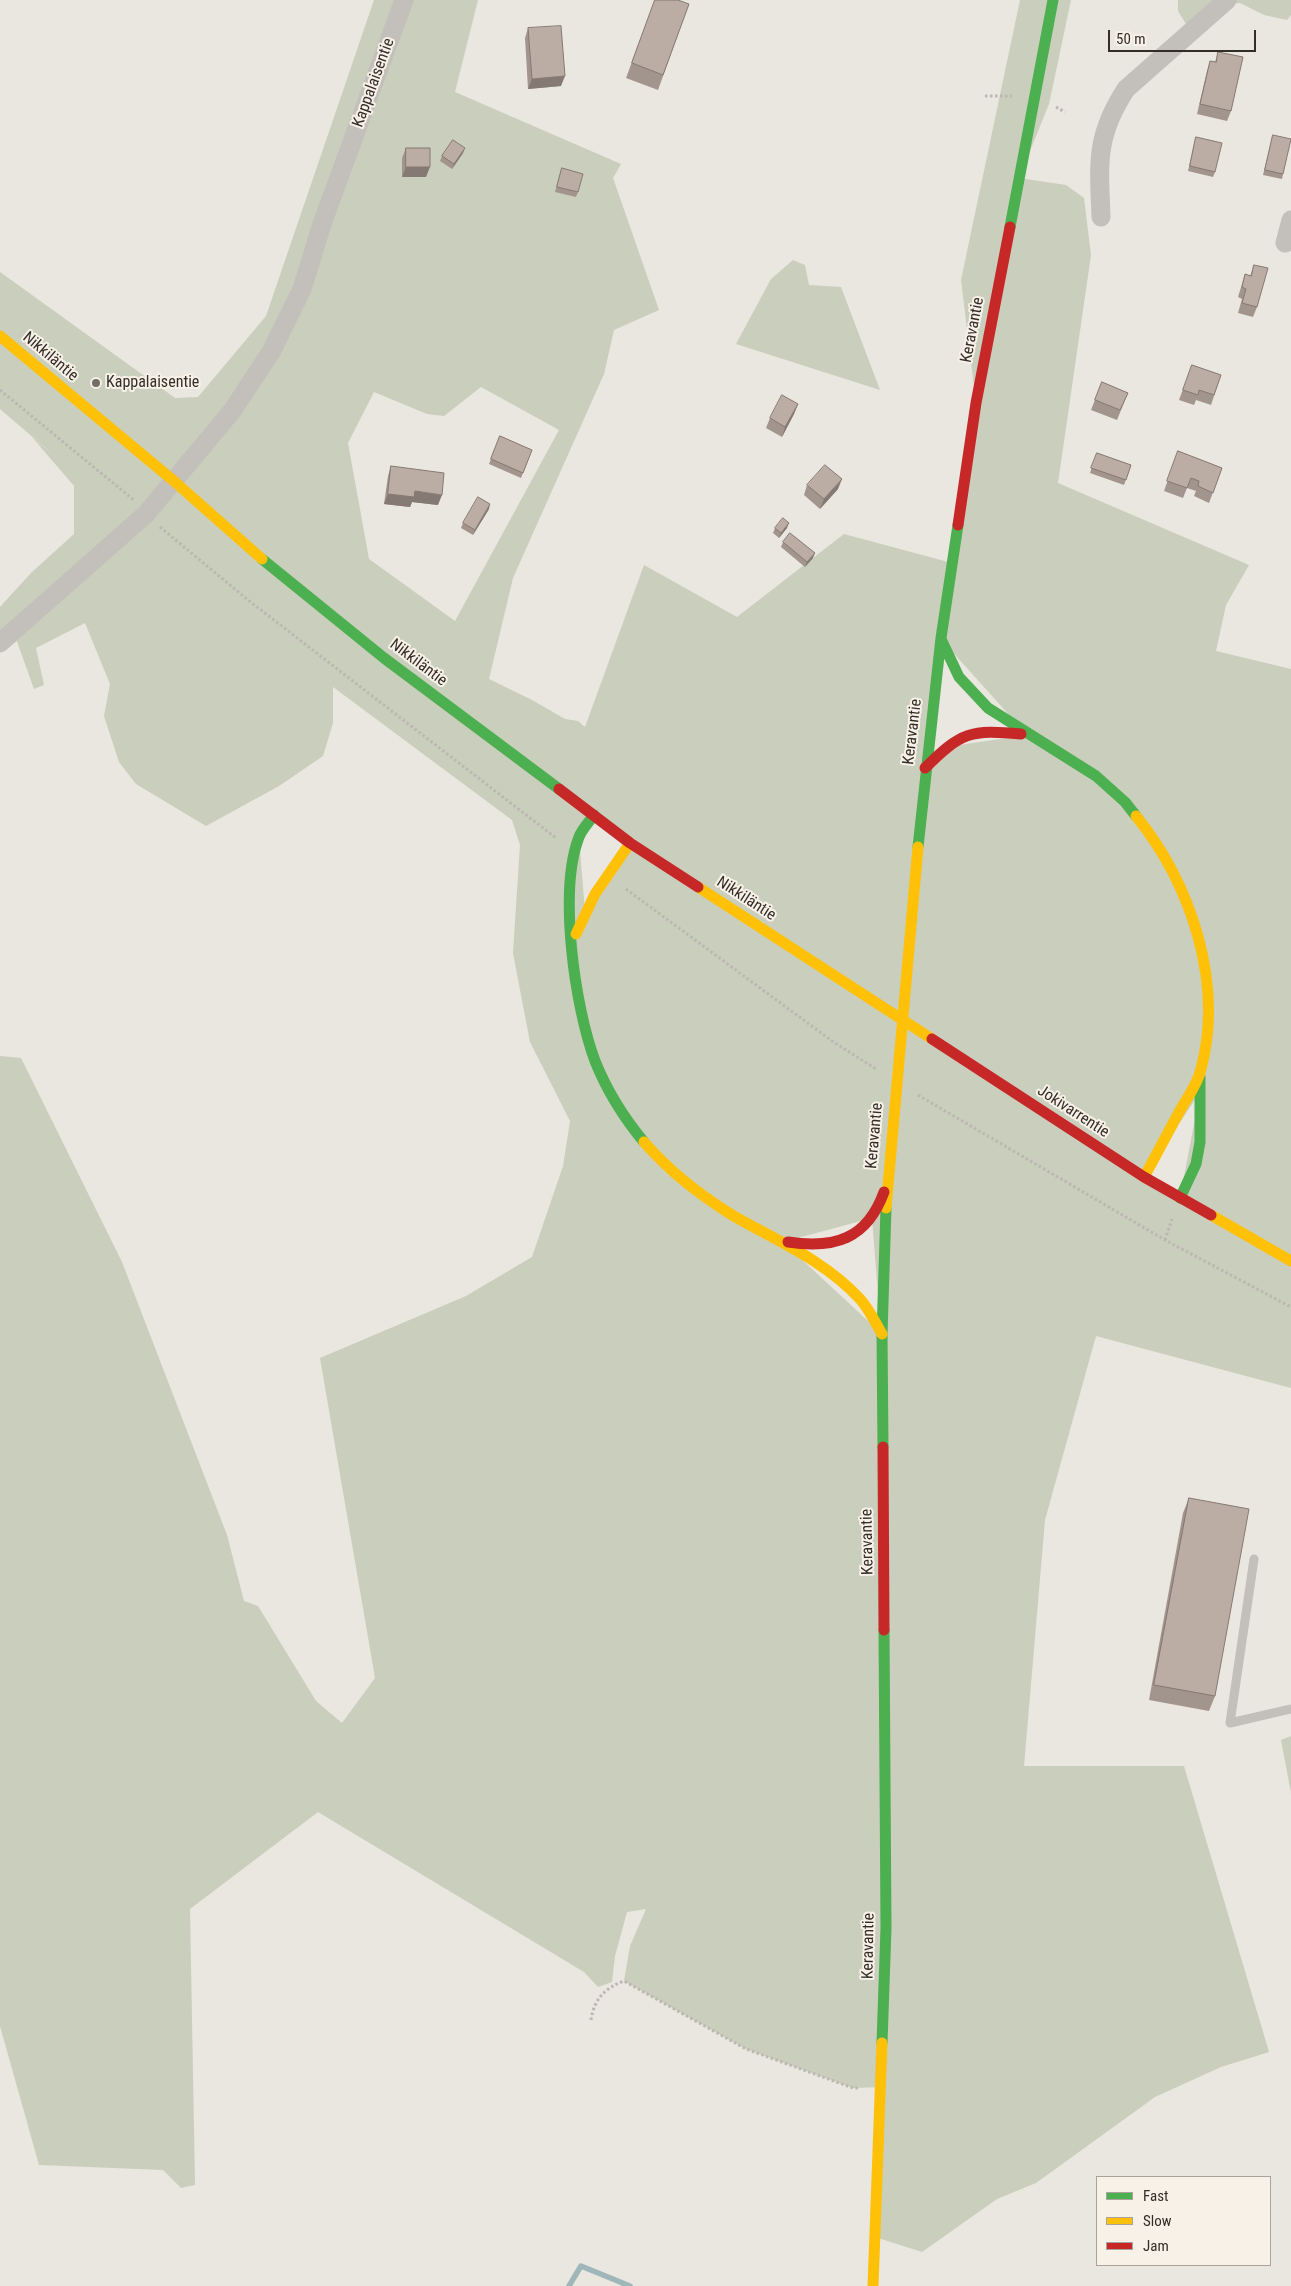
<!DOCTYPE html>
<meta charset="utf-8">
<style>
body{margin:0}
#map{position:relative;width:1291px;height:2286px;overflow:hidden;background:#eae6e0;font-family:"Roboto Condensed",sans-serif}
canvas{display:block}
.legend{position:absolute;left:1096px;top:2176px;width:175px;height:90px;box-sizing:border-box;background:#f7f1e8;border:1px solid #a9a39b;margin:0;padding:6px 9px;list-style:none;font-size:15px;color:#332d28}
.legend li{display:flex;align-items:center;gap:10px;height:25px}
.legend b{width:25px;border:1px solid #a9a39b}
.scale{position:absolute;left:1108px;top:30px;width:148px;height:22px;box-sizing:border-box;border:2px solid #332d28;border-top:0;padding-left:6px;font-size:15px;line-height:18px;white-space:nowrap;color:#332d28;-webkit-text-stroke:4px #f7f1e8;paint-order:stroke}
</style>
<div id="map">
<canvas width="1291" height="2286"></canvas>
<ul class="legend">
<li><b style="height:6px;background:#4caf50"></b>Fast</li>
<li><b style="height:6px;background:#ffc107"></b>Slow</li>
<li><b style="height:6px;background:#c62828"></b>Jam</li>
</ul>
<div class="scale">50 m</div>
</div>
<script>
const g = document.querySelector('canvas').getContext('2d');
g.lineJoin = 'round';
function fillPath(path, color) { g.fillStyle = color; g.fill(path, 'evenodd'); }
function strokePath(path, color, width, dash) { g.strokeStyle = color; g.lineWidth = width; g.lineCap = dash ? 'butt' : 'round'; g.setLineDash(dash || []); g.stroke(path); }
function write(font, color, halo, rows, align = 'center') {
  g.font = font + ' "Roboto Condensed",sans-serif'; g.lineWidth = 4; g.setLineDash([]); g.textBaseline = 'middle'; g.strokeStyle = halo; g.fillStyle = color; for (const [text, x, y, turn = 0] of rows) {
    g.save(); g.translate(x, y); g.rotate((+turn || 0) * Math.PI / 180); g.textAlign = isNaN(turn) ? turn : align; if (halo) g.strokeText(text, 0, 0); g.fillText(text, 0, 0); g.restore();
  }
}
const green = new Path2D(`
 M 374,0 L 478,0 L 455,92 L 621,164 L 613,178 L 659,310 L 614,330 L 604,374 L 513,578 L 489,679 L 532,700 L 565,719 L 578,721 L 585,727 L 644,565 L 737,617 L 844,534 L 952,563 L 976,403 L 961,280 L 1020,0 L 1071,0 L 1049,104 L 1019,178 L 1066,185 L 1084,198 L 1091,255 L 1058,483 L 1249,565 L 1226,605 L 1216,651 L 1291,669 L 1291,1388 L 1096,1336 L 1045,1520 L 1024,1766 L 1184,1766 L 1269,2052 L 1221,2067 L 1155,2097 L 1036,2183 L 997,2199 L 922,2252 L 875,2237 L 882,2087 L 853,2088 L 746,2049 L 624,1981 L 630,1946 L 646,1909 L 627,1912 L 615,1956 L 612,1982 L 598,1987 L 584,1972 L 318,1812 L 190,1909 L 195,2185 L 181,2188 L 163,2170 L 39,2165 L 0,2026 L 0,1056 L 21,1058 L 122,1262 L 227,1535 L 244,1601 L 258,1606 L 316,1701 L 342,1723 L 375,1678 L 320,1358 L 466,1296 L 532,1257 L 563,1166 L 570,1121 L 530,1042 L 513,953 L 520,845 L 512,820 L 333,687 L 333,723 L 323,756 L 279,786 L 206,826 L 136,784 L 119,762 L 104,716 L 110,684 L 85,623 L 36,648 L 44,685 L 34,689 L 15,636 L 0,643 L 0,607 L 31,573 L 74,534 L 74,486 L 32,437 L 63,463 L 0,409 L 0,272 L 175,398 L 198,397 L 266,316 ZM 481,387 L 559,430 L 455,621 L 369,559 L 348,443 L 374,392 L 427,414 L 444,416 ZM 941,639 L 1027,735 L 946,747 L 926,767 ZM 594,815 L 630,843 L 585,912 L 579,837 ZM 1200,1092 L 1180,1198 L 1144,1177 ZM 872,1218 L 881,1333 L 783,1242 Z
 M 1178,0 L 1291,0 L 1291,15 L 1287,20 L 1264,15 L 1240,3 L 1221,5 L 1186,24 L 1178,11 Z
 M 793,260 L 805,265 L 809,285 L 841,287 L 880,390 L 736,344 L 771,279 Z
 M 1291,1736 L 1291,1793 L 1281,1740 Z`);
const stream = new Path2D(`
 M 569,2286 L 581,2266 L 630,2286`);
const path = new Path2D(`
 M 985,96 L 1012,96
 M 1056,107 L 1065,112
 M 0,390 L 135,501
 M 160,527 L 248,600 L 556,838
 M 626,889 L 832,1041 L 876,1069
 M 918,1095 L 1165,1240 L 1291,1307
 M 1165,1240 L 1172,1219
 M 591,2020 C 594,1999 605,1988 624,1981 L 746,2049 L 853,2088 L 859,2088`);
const lane = new Path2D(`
 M 1254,1559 L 1230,1723 L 1291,1709`);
const street = new Path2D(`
 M 1101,217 C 1099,163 1095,137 1126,89 L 1227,0
 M 1285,243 L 1291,220
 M 0,643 L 146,514 L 232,411 L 271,352 L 302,289 L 322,224 L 404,0`);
const fast = new Path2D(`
 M 1010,227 L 1053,0
 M 262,559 L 384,658 L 559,789
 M 941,639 L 959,677 L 988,708 L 1096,776 L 1125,802 L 1136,816
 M 594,815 C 589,822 582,829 579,837 C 558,891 575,1008 595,1061 C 607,1091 624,1118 644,1142
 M 918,847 L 941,638 L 958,525
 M 1180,1198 L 1196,1164 L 1200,1142 L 1200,1077
 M 883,1447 L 882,1334 L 886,1208
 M 882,2043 L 886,1928 L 884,1630`);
const slow = new Path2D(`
 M 0,336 L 175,482 L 262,559
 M 1136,816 C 1191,884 1224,983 1201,1069 C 1198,1083 1189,1095 1182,1107 C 1169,1130 1157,1154 1144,1177
 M 698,887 L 932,1039
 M 576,934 L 595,894 L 630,843
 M 644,1142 C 669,1171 700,1195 732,1215 C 777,1241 824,1260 860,1299 C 869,1309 875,1322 882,1334
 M 886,1208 L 918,847
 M 1211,1215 L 1291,1261
 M 873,2286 L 882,2043`);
const jam = new Path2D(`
 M 958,525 L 976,403 L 1010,227
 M 925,768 C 961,732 971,729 1021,734
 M 559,789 L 630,843 L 698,887
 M 932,1039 L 1144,1177 L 1211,1215
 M 788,1242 C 835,1249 867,1239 884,1192
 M 883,1447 L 884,1630`);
const wall = new Path2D(`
 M 655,0 L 689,4 L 658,90 L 626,78 Z
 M 528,28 L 561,86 L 528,89 L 525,38 Z
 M 1218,52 L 1231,111 L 1227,121 L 1197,114 L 1207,71 L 1210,61 L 1215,62 Z
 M 1273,135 L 1283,174 L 1282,179 L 1263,175 Z
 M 1196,137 L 1215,172 L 1213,177 L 1188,171 Z
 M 406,148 L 426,177 L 402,177 L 402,158 Z
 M 463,153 L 452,169 L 440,161 L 442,156 Z
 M 562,168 L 578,192 L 576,197 L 555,192 Z
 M 1254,265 L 1257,307 L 1253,317 L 1238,313 L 1242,299 L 1238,297 L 1245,274 L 1250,276 Z
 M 1192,365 L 1221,375 L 1211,405 L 1196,400 L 1194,405 L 1179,400 Z
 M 1102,382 L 1128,393 L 1117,420 L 1091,410 Z
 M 798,404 L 794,414 L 782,437 L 766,428 L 770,418 Z
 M 500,436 L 532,450 L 521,478 L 489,464 Z
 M 1178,451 L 1222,468 L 1209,503 L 1194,496 L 1196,491 L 1187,488 L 1183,498 L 1164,491 Z
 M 1097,453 L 1131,465 L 1124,485 L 1090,473 Z
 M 391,466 L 438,505 L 412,502 L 410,507 L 384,504 L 388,476 Z
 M 807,485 L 838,489 L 820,509 L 804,495 Z
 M 489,509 L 473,535 L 461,528 L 463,523 Z
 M 775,528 L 787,528 L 779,538 L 773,533 Z
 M 783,542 L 813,558 L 805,567 L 781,547 Z
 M 1189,1498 L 1215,1696 L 1209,1711 L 1149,1700 L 1183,1513 Z`);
const shadedWall = new Path2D(`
 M 565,76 L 561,86 L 528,89 L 532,79 Z
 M 465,148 L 463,153 L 452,169 L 454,164 Z
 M 406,167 L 430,167 L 426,177 L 402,177 Z
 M 798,404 L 794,414 L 782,437 L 785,427 Z
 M 842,479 L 838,489 L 820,509 L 824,499 Z
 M 415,491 L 442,495 L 438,505 L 412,502 L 410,507 L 384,504 L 388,494 Z
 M 490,504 L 489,509 L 473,535 L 475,530 Z
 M 789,523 L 787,528 L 779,538 L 781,533 Z
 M 815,553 L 813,558 L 805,567 L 807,562 Z`);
const building = new Path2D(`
 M 655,0 L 678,0 L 689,4 L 663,75 L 632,63 Z
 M 561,26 L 565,76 L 532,79 L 528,28 Z
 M 1218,52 L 1243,57 L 1231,111 L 1200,104 L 1210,61 L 1216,62 Z
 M 1273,135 L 1291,139 L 1283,174 L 1265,170 Z
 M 1196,137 L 1222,143 L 1215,172 L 1190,166 Z
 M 453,140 L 465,148 L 454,164 L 442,156 Z
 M 406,148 L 430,148 L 430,167 L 406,167 Z
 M 562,168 L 583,174 L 578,192 L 557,187 Z
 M 1254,265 L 1268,268 L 1257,307 L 1242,303 L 1246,289 L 1242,287 L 1245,274 L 1251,276 Z
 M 1192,365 L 1221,375 L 1214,395 L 1199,390 L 1198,395 L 1183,390 Z
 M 1102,382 L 1128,393 L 1120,410 L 1095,400 Z
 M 782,395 L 798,404 L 785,427 L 770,418 Z
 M 500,436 L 532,450 L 523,473 L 491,459 Z
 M 1178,451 L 1222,468 L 1213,493 L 1198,486 L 1199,481 L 1191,478 L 1187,488 L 1167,481 Z
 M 1097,453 L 1131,465 L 1126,480 L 1091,468 Z
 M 825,465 L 842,479 L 824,499 L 807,485 Z
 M 391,466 L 444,473 L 442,495 L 415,491 L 414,497 L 388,494 Z
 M 478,497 L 490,504 L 475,530 L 463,523 Z
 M 783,518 L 789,523 L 781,533 L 775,528 Z
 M 790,533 L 815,553 L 807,562 L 783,542 Z
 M 1189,1498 L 1249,1509 L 1215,1696 L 1154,1685 Z`);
const markers = [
 [96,383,5,"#736e68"]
];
const streetNames = [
 ["Kappalaisentie",374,83,-70],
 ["Keravantie",973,330,-79],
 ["Nikkiläntie",50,357,40],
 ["Nikkiläntie",418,663,37],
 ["Keravantie",913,732,-83],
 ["Nikkiläntie",746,899,33],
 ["Jokivarrentie",1073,1112,33],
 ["Keravantie",875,1136,-85],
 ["Keravantie",868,1542,-91],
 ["Keravantie",869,1946,-89]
];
const poiNames = [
 ["Kappalaisentie",106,383]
];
fillPath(green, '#cacebc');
strokePath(stream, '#9fb7b9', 5.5);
strokePath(path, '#bcb7b2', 3, [2.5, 2.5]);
strokePath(lane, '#c3bfba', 9);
strokePath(street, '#c3bfba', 19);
strokePath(fast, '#4caf50', 11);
strokePath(slow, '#ffc107', 11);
strokePath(jam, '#c62828', 11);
fillPath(wall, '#a2958d');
fillPath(shadedWall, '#847973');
fillPath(building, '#bcada4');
strokePath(building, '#847973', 1);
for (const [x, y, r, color] of markers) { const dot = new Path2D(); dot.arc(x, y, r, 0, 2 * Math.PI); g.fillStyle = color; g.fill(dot); strokePath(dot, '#f7f1e8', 2); }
write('16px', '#332d28', '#f7f1e8', streetNames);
write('16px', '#332d28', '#f7f1e8', poiNames, 'left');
</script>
